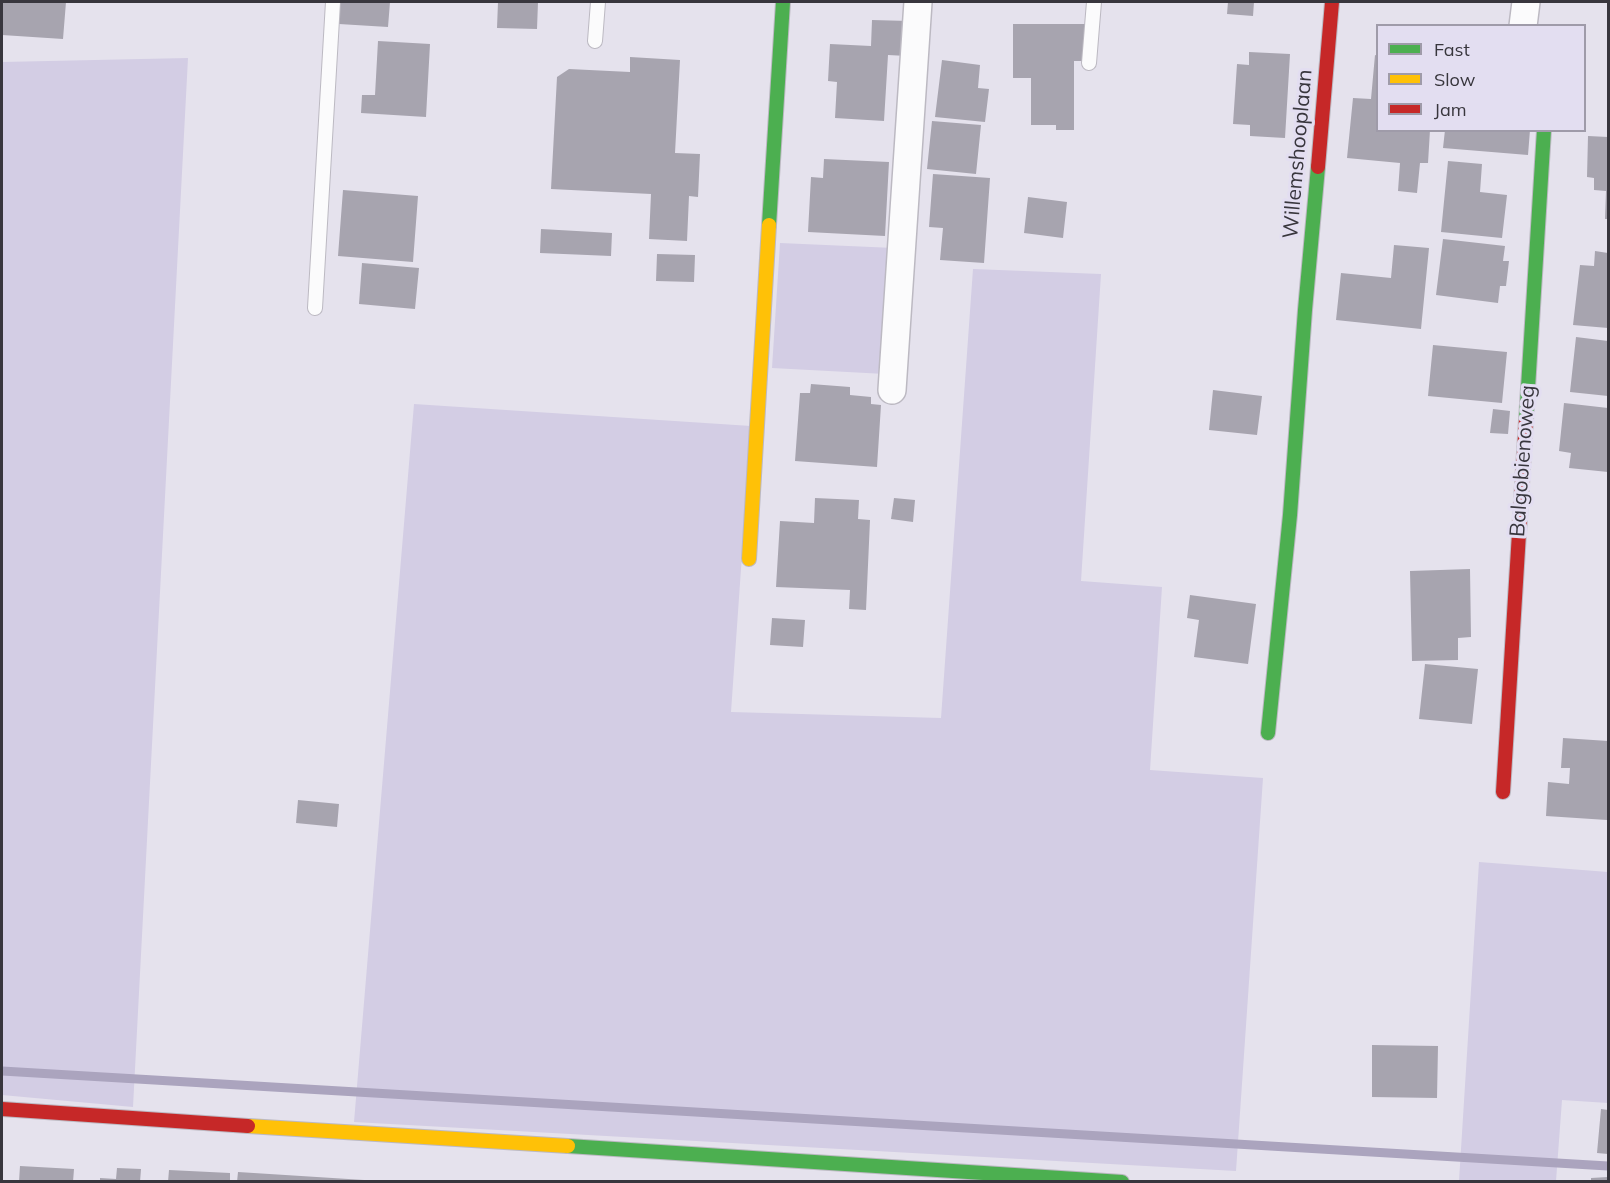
<!DOCTYPE html>
<style>
body{margin:0}
#map{position:relative;width:1610px;height:1183px;overflow:hidden;background:#e5e2ed;font-family:Mulish,sans-serif}
canvas{display:block}
.frame{position:absolute;inset:0;border:3px solid #38363d;pointer-events:none}
.legend{position:absolute;left:1376px;top:24px;width:210px;height:108px;box-sizing:border-box;background:#e3def1;border:2px solid #9f9ba9;margin:0;padding:8px 10px;list-style:none;font-size:18px;color:#38363d}
.legend li{display:flex;align-items:center;gap:12px;height:30px}
.legend b{width:30px;border:2px solid #9f9ba9}
</style>
<div id="map">
<canvas width="1610" height="1183"></canvas>
<div class="frame"></div>
<ul class="legend">
<li><b style="height:8px;background:#4caf50"></b>Fast</li>
<li><b style="height:8px;background:#ffc107"></b>Slow</li>
<li><b style="height:8px;background:#c62828"></b>Jam</li>
</ul>
</div>
<script>
const g = document.querySelector('canvas').getContext('2d');
g.lineJoin = 'round';
function fillPath(path, color) { g.fillStyle = color; g.fill(path, 'evenodd'); }
function strokePath(path, color, width, dash) { g.strokeStyle = color; g.lineWidth = width; g.lineCap = dash ? 'butt' : 'round'; g.setLineDash(dash || []); g.stroke(path); }
function write(font, color, halo, rows, align = 'center') {
  g.font = font + ' Mulish,sans-serif'; g.lineWidth = 6; g.setLineDash([]); g.textBaseline = 'middle'; g.strokeStyle = halo; g.fillStyle = color; for (const [text, x, y, turn = 0] of rows) {
    g.save(); g.translate(x, y); g.rotate((+turn || 0) * Math.PI / 180); g.textAlign = isNaN(turn) ? turn : align; if (halo) g.strokeText(text, 0, 0); g.fillText(text, 0, 0); g.restore();
  }
}
const green = new Path2D(`
 M 188,58 L 133,1107 L 2,1095 L 2,62 Z
 M 780,243 L 894,248 L 885,374 L 772,368 Z
 M 973,269 L 1101,274 L 1081,581 L 1162,587 L 1150,770 L 1263,778 L 1236,1171 L 354,1122 L 414,404 L 751,426 L 731,712 L 941,718 Z
 M 1479,862 L 1608,872 L 1608,1103 L 1562,1100 L 1556,1181 L 1459,1181 Z`);
const stream = new Path2D(`
 M 2,1071 L 1608,1166`);
const building = new Path2D(`
 M 2,2 L 66,2 L 63,39 L 2,35 Z
 M 340,2 L 390,2 L 388,27 L 339,24 Z
 M 498,2 L 538,2 L 537,29 L 497,28 Z
 M 1228,2 L 1254,2 L 1253,16 L 1227,14 Z
 M 872,20 L 909,21 L 907,56 L 888,55 L 884,121 L 835,118 L 837,82 L 828,81 L 830,44 L 871,46 Z
 M 1013,24 L 1088,24 L 1088,61 L 1074,61 L 1074,130 L 1056,130 L 1056,125 L 1031,125 L 1031,78 L 1013,78 Z
 M 378,41 L 430,44 L 426,117 L 361,113 L 362,95 L 375,95 Z
 M 1249,52 L 1290,54 L 1285,138 L 1250,136 L 1250,125 L 1233,124 L 1237,64 L 1249,65 Z
 M 1375,55 L 1378,56 L 1378,130 L 1430,130 L 1428,163 L 1420,163 L 1417,193 L 1398,191 L 1400,163 L 1347,158 L 1353,98 L 1371,99 Z
 M 630,57 L 680,60 L 675,153 L 700,154 L 698,197 L 689,196 L 687,241 L 649,239 L 651,194 L 551,189 L 557,77 L 569,69 L 630,72 Z
 M 942,60 L 980,65 L 978,88 L 989,89 L 985,122 L 935,117 Z
 M 932,121 L 981,125 L 976,174 L 927,169 Z
 M 1445,130 L 1530,130 L 1528,155 L 1443,148 Z
 M 1588,136 L 1608,137 L 1608,219 L 1605,219 L 1606,191 L 1594,190 L 1594,178 L 1587,177 Z
 M 824,159 L 889,162 L 885,236 L 808,232 L 811,177 L 823,178 Z
 M 1448,161 L 1482,164 L 1480,192 L 1507,195 L 1502,238 L 1441,232 Z
 M 933,174 L 990,178 L 984,263 L 940,260 L 943,228 L 929,227 Z
 M 343,190 L 418,196 L 413,262 L 338,256 Z
 M 1028,197 L 1067,202 L 1063,238 L 1024,233 Z
 M 541,229 L 612,233 L 611,256 L 540,253 Z
 M 1443,239 L 1505,246 L 1503,261 L 1509,261 L 1506,286 L 1500,286 L 1498,303 L 1436,295 Z
 M 1394,245 L 1429,248 L 1421,329 L 1336,320 L 1341,273 L 1391,278 Z
 M 1595,251 L 1608,253 L 1608,328 L 1573,325 L 1580,265 L 1594,266 Z
 M 657,254 L 695,255 L 694,282 L 656,281 Z
 M 362,263 L 419,268 L 415,309 L 359,304 Z
 M 1576,337 L 1608,341 L 1608,396 L 1570,392 Z
 M 1433,345 L 1507,352 L 1502,403 L 1428,396 Z
 M 811,384 L 850,387 L 850,395 L 871,397 L 871,404 L 881,405 L 877,467 L 795,461 L 800,393 L 810,393 Z
 M 1213,390 L 1262,396 L 1257,435 L 1209,430 Z
 M 1564,403 L 1608,408 L 1608,472 L 1569,468 L 1571,453 L 1559,451 Z
 M 1493,409 L 1510,411 L 1508,434 L 1490,433 Z
 M 815,498 L 859,500 L 858,519 L 870,520 L 866,610 L 849,609 L 850,590 L 776,587 L 780,521 L 814,523 Z
 M 894,498 L 915,500 L 913,522 L 891,519 Z
 M 1470,569 L 1471,637 L 1458,638 L 1458,660 L 1412,661 L 1410,571 Z
 M 1190,595 L 1256,604 L 1248,664 L 1194,657 L 1199,620 L 1187,618 Z
 M 772,618 L 805,620 L 803,647 L 770,645 Z
 M 1425,664 L 1478,669 L 1472,724 L 1419,719 Z
 M 1563,738 L 1608,741 L 1607,820 L 1546,816 L 1548,782 L 1569,784 L 1570,768 L 1561,768 Z
 M 298,800 L 339,804 L 337,827 L 296,823 Z
 M 1372,1045 L 1438,1046 L 1437,1098 L 1372,1097 Z
 M 1601,1109 L 1608,1110 L 1608,1154 L 1597,1153 Z
 M 20,1166 L 74,1169 L 73,1182 L 19,1182 Z
 M 117,1168 L 141,1169 L 140,1182 L 100,1182 L 100,1178 L 116,1179 Z
 M 169,1170 L 230,1173 L 230,1182 L 168,1182 Z
 M 238,1172 L 364,1180 L 364,1182 L 237,1182 Z
 M 1608,1177 L 1608,1182 L 1591,1182 L 1591,1178 Z`);
const lane = new Path2D(`
 M 595,41 L 598,2
 M 1089,63 L 1094,2
 M 315,308 L 333,2`);
const street = new Path2D(`
 M 1523,26 L 1526,2
 M 892,390 L 918,2`);
const fast = new Path2D(`
 M 769,225 L 783,2
 M 1526,420 L 1544,130
 M 1268,733 L 1290,515 L 1305,310 L 1318,167
 M 568,1146 L 1122,1182`);
const slow = new Path2D(`
 M 749,559 L 769,225
 M 248,1126 L 568,1146`);
const jam = new Path2D(`
 M 1318,167 L 1332,2
 M 1503,792 L 1526,420
 M 2,1109 L 248,1126`);
const streetNames = [
 ["Willemshooplaan",1298,154,-85],
 ["Balgobienoweg",1523,461,-86]
];
fillPath(green, '#d3cde4');
strokePath(stream, '#aba4be', 9);
fillPath(building, '#a7a4af');
strokePath(lane, '#bcb9c2', 16);
strokePath(street, '#bcb9c2', 30);
strokePath(fast, '#bcb9c2', 16);
strokePath(slow, '#bcb9c2', 16);
strokePath(jam, '#bcb9c2', 16);
strokePath(lane, '#fbfbfc', 14);
strokePath(street, '#fbfbfc', 27);
strokePath(fast, '#4caf50', 14);
strokePath(slow, '#ffc107', 14);
strokePath(jam, '#c62828', 14);
write('21px', '#38363d', '#e3def1', streetNames);
</script>
